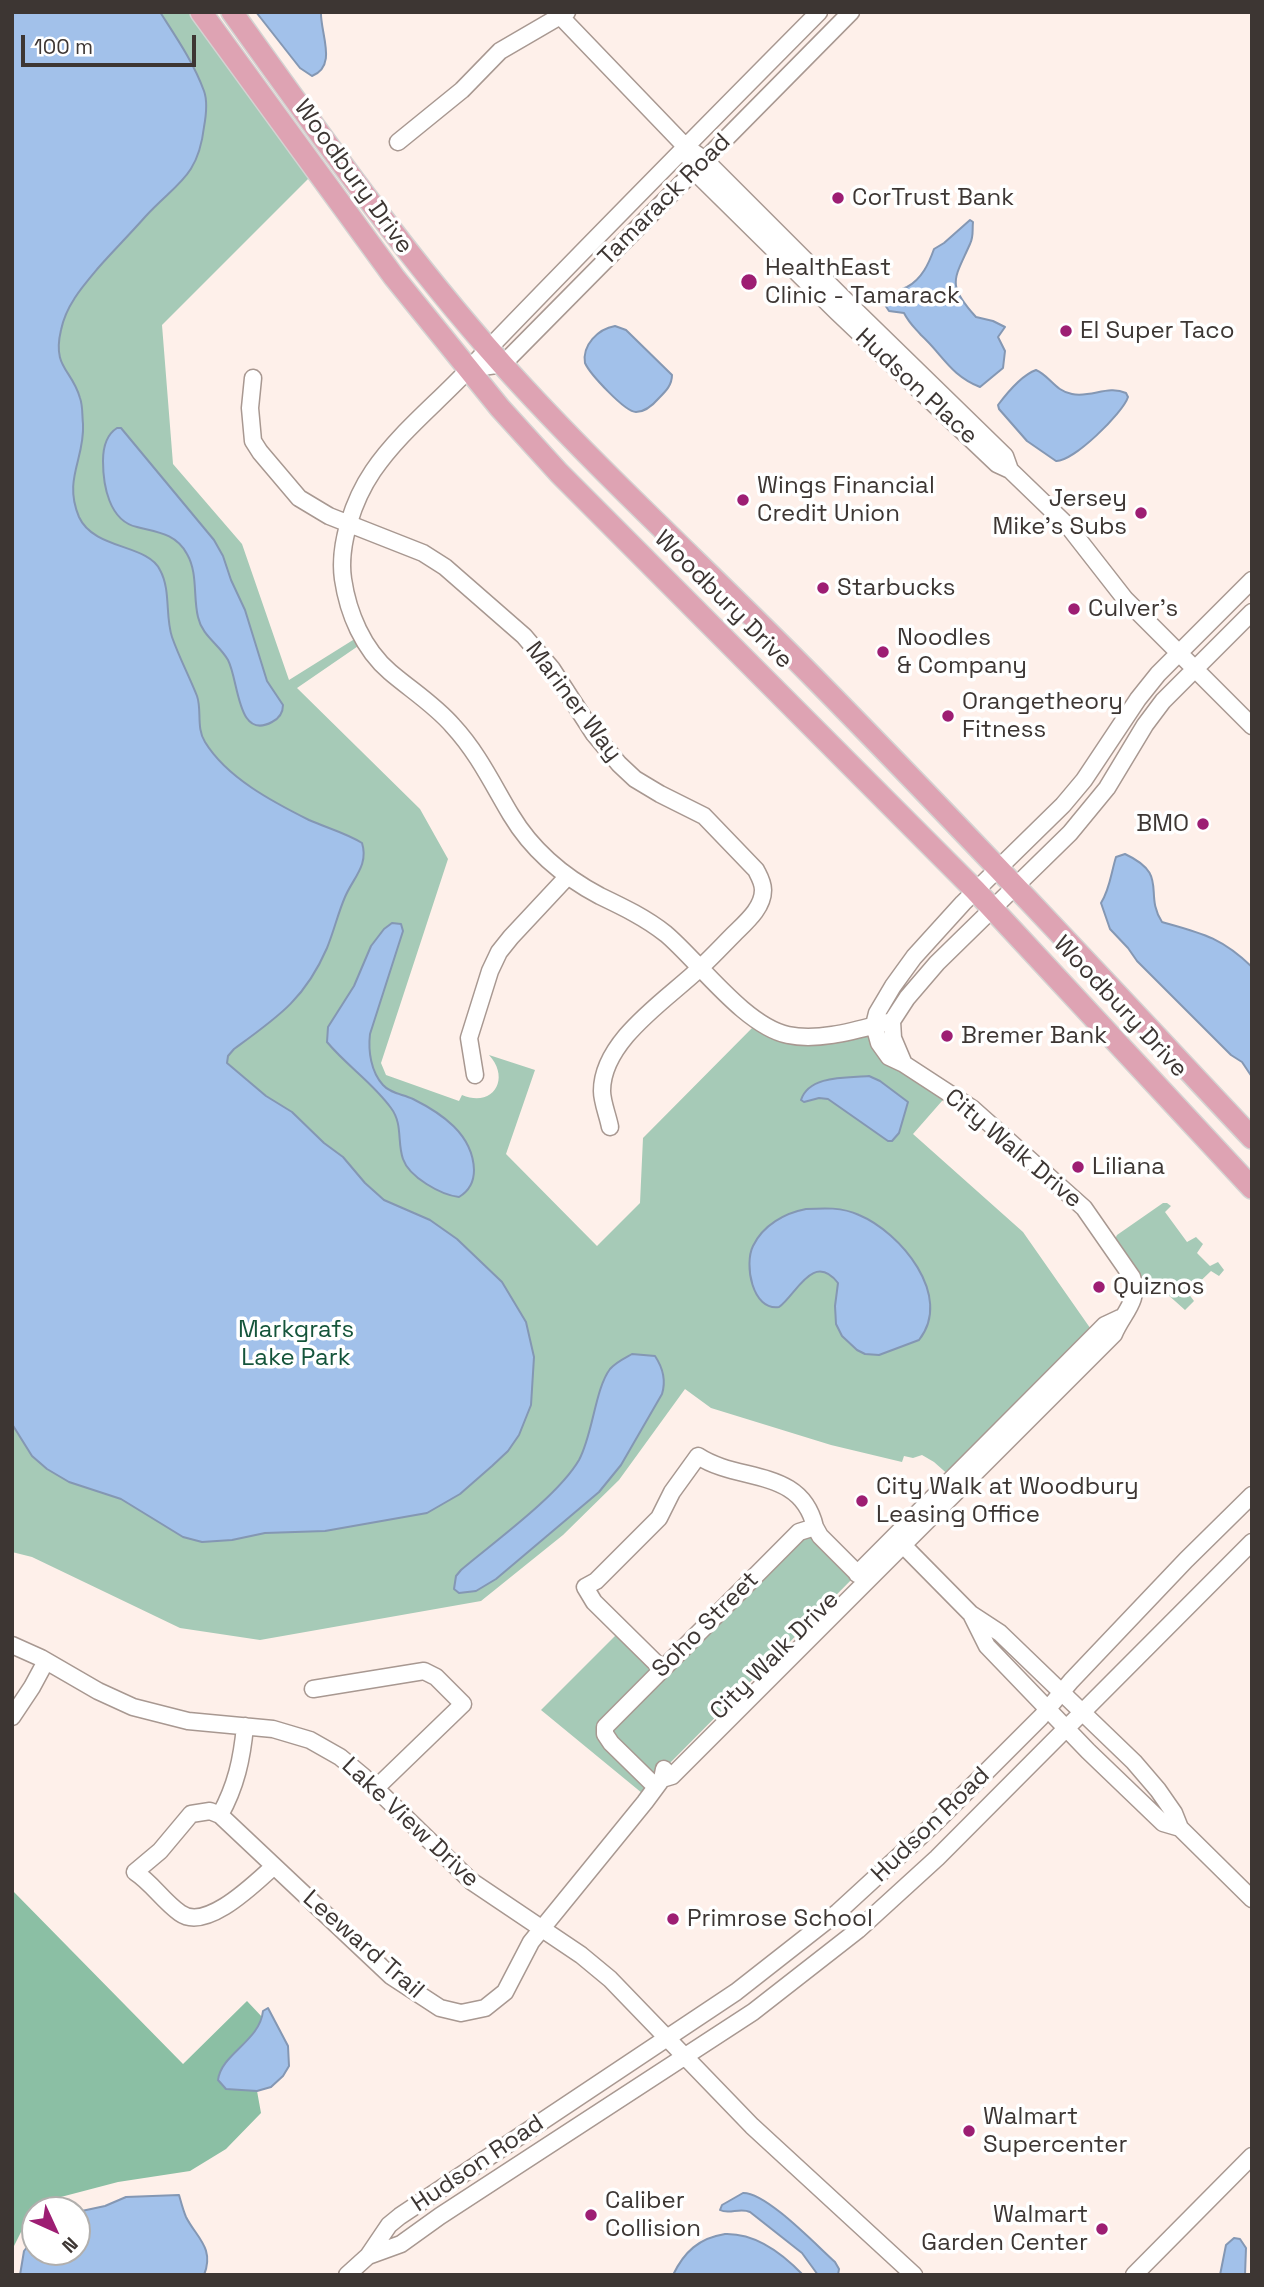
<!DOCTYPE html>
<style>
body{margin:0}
#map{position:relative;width:1264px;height:2287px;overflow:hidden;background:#fef0ea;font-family:"Space Grotesk",sans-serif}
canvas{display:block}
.frame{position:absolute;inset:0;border:14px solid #3d3633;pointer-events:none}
.north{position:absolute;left:21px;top:2196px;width:70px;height:70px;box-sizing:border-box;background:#fff;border:2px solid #b1afad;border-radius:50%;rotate:135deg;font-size:19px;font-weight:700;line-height:28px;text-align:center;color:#3d3633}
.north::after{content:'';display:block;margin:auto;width:24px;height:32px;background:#9d1e73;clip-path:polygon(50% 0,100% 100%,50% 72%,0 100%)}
.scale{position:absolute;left:21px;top:35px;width:175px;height:32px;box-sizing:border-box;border:4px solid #3d3633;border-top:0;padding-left:9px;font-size:21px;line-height:24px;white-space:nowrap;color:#3d3633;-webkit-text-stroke:5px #fff;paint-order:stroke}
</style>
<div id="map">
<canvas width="1264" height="2287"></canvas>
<div class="frame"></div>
<div class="north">N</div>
<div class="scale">100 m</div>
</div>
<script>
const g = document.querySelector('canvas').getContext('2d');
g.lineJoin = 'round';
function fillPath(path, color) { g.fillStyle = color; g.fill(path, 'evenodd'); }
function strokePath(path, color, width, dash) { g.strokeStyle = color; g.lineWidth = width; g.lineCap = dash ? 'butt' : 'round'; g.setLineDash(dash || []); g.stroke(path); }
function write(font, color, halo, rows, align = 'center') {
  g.font = font + ' "Space Grotesk",sans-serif'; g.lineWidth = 7; g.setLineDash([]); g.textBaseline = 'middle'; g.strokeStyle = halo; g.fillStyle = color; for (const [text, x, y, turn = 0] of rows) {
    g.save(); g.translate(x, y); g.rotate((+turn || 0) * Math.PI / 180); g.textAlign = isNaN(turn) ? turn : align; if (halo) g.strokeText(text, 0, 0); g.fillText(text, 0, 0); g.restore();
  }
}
const green = new Path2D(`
 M 12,12 L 201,12 L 316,171 L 162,325 L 173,464 L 242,544 L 289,680 L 361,635 L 364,642 L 297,688 L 420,809 L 448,859 L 381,1063 L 386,1075 L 459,1101 L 462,1095 C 493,1108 511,1079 489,1055 L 535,1070 L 506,1154 L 597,1246 L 640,1203 L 643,1138 L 758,1022 L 776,1032 L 874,1025 L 879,1043 L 949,1093 L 913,1134 L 1023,1232 L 1095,1335 L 952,1478 L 934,1462 L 922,1455 L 913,1458 L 904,1456 L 902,1462 L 831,1445 L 711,1408 L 685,1389 L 619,1480 L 563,1535 L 481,1601 L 260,1640 L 180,1628 L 32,1557 L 12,1552 Z
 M 1163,1203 L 1167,1203 L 1171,1206 L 1165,1212 L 1187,1242 L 1196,1237 L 1203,1244 L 1197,1253 L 1210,1266 L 1218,1262 L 1224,1270 L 1219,1276 L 1211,1271 L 1188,1293 L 1194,1301 L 1185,1310 L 1166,1293 L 1147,1286 L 1115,1239 L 1117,1235 Z
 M 803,1529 L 858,1573 L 665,1768 L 648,1798 L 541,1710 L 622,1629 L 661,1669 Z`);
const forest = new Path2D(`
 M 12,1890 L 183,2064 L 247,2001 L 263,2018 L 257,2031 L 221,2069 L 229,2090 L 248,2089 L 257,2091 L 261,2113 L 226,2149 L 190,2171 L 118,2182 L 57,2198 L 44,2210 L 35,2210 L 35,2218 L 22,2230 L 12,2250 Z`);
const water = new Path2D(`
 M 12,12 L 160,12 C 176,37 194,63 204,91 C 208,102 206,116 204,127 C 198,178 176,183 145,217 C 130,234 114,250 99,267 C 83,286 66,305 61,330 C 52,368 72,369 80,398 C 83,406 82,416 83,424 C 85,459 63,479 79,517 C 94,550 148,544 160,570 C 171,590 165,616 172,637 C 179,657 189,676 197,696 C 202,710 196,728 205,742 C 227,778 273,802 309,820 C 327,828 346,833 362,843 C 369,865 353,878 345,897 C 338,913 334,931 327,948 C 305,999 278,1017 234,1049 L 228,1056 L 227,1063 L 266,1096 L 292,1112 L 324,1143 L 343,1157 L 365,1183 L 384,1200 L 430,1220 L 457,1239 L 502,1282 L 526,1322 L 534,1357 L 531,1405 L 519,1435 L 508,1451 L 492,1466 L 460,1494 L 427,1513 L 325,1531 L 265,1533 L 232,1540 L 202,1542 L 183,1537 L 121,1499 L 69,1482 L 47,1469 L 32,1456 L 12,1424 Z
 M 256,12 L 321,12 C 320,33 338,66 312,76 L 300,68 Z
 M 970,220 L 973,222 C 972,230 974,236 970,244 C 954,280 946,284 976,317 L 993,321 L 1005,327 L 998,337 L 1005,351 L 1003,368 L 980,387 C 950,375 943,355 921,335 C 914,327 909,323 904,313 L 889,311 L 883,302 C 889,291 897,292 907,287 C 922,279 929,263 934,249 L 944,243 Z
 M 615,326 L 626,330 L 672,375 C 672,385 666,391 659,398 C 653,405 645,412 636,412 C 625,412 590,374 585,363 C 582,345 598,329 615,326 Z
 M 1036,370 C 1050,376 1055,391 1072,394 C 1091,398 1108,385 1126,393 L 1128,397 C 1123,413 1073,462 1056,461 L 1027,441 L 999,409 L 998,405 C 1007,393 1022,375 1036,370 Z
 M 117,428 L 121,428 L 214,540 L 223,556 L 231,580 L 245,610 L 267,681 L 283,705 C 283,713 280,718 272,722 C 237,741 239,681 228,660 C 219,644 202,636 198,617 C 193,597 198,573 187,554 C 176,533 156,532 137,527 C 109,521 103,485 103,461 C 103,448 106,435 117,428 Z
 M 1125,854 C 1170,875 1143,893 1162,922 C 1201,933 1221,937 1252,967 L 1252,1077 L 1242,1062 L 1231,1055 L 1137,961 L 1128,948 L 1110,929 L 1101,903 C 1110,889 1111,873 1116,857 Z
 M 392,923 L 401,924 L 403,931 L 370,1034 C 368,1051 371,1072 383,1085 C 391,1094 403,1094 413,1099 C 441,1113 473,1134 474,1170 C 474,1181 469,1191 459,1197 C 441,1195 409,1177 403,1159 C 397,1142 403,1124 391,1108 C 373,1083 347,1066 327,1042 L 328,1027 L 354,986 L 371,946 L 384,929 Z
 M 869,1076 L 880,1081 L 908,1102 L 899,1133 L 892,1141 L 888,1141 L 828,1099 L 819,1098 L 804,1102 L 801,1100 C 809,1075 847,1078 869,1076 Z
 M 806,1209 C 824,1208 842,1207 859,1215 C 900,1232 954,1296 919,1340 L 879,1355 L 865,1354 L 857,1350 L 842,1336 L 836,1324 L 835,1306 L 838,1283 C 813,1251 796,1295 779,1307 C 752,1311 744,1264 753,1246 C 763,1225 785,1213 806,1209 Z
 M 632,1354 L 655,1356 C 663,1368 666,1381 662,1394 L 621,1465 L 599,1492 L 496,1579 L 476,1591 L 459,1593 L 454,1589 L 456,1576 L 461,1570 C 494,1542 558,1496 579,1460 C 593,1434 595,1389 610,1369 C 616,1362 625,1358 632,1354 Z
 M 268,2008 L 288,2046 L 289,2066 L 283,2076 L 271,2087 L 257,2091 L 226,2089 L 218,2080 C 221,2054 260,2041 263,2011 Z
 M 743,2193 C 766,2192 817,2246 835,2262 L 839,2269 L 838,2275 L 818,2275 L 802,2253 L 750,2212 C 740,2207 729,2215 720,2210 L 722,2205 Z
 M 179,2195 C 181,2202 183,2210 186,2217 C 196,2237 215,2248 204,2275 L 20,2275 L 24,2251 L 35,2237 L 35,2252 L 77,2252 L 77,2212 L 105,2206 L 126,2197 Z
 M 725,2234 C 755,2233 783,2254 803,2275 L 673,2275 C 684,2252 699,2238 725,2234 Z
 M 1234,2238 L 1240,2239 L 1246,2248 L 1245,2275 L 1220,2275 L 1226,2245 Z`);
const minor = new Path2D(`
 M 819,12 C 701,131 583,250 467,371 C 436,404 399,433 373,471 C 354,499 338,544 343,579 C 348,613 363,649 390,672 C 411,690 435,705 453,726 C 478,753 493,785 511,815 C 532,850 564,877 600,896 C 623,907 646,918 666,934 C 699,962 745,1026 788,1035 C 820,1042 860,1029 892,1021 L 907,998 L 937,963 L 1070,833 L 1107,788 L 1145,725 L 1163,701 L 1252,612
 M 561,17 L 685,146 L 705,160 L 853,308 L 1005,456 L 1010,470
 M 398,142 L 462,90 L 500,51 L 567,12
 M 685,146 L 694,171 L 837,312 L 997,464 L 1010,470 L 1068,526 L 1125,599 L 1252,726
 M 469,369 L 503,364 L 851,12
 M 253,378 L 250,408 L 253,441 L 260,452 L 299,498 L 329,516 L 423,553 L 445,567 L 524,636 L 552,669 L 594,734 L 619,764 L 635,779 L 660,794 L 704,816 L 756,870 C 759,876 763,882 763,890 C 763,908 746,922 734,934 C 723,945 712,957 700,968 C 668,999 602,1040 602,1091 C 602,1102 608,1116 610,1127
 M 892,1021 L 893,1038 L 904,1064
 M 475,1075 L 469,1038 L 490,971 L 499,952 L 511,937 L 568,876
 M 896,1538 L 971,1614 L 1000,1633 L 1134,1762 L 1158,1790 L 1174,1813 L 1180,1828 L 1252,1899
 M 857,1574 L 1105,1325 L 1120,1318
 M 972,1616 L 987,1646 L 1088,1751 L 1163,1823 L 1180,1828
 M 12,1645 L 41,1658 L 98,1691 L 133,1707 L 188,1721 L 273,1729 L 310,1740 L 340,1757 L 364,1777 L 471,1881 L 581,1955 L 610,1979 L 752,2126 L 914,2275
 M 662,1669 L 594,1602 L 585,1587 L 596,1581 L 659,1518 L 672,1492 L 698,1456 C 739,1483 801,1467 815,1527
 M 313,1689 L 424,1671 L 436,1677 L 463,1704 L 376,1788
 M 12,1717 L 32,1687 L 46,1661
 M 662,1779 L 672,1776 L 1114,1334 C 1122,1314 1141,1300 1132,1277 L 1084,1208 L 973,1109 L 904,1064 L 889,1057 L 879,1043 L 874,1025 L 877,1013 L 893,986 L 914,957 L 963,903 L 1063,805 L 1084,780 L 1138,699 L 1158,674 L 1252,580
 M 656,1787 L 611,1743 L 605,1734 L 605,1727 L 799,1532 L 815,1527 L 820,1536 L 864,1580
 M 220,1815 C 236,1786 242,1759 245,1726
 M 273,1867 C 254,1884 206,1932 180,1913 C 163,1901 152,1883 135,1872 L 160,1851 L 191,1814 L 210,1811 L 220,1815 L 391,1976 L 440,2008 L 461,2013 L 485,2008 L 505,1992 L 531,1942 L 645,1802 L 662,1779 L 664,1769
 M 368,2256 L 401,2244 L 440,2216 L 753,2012 L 858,1930 L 937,1858 L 1252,1542
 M 347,2275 L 368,2256 L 389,2225 L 400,2216 L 736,1992 L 838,1912 L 935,1823 L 1041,1717 L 1071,1681 L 1186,1560 L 1252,1495
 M 1134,2275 L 1252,2156`);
const major = new Path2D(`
 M 201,12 L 394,277 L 500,408 L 559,473 L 975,890 L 1252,1188
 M 232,12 C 318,132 404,254 502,364 C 601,474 711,573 814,678 C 963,829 1107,984 1252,1138`);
const markers = [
 [838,198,7,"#9d1e73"],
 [749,282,9,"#9d1e73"],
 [1066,331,7,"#9d1e73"],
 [743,500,7,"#9d1e73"],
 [1141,513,7,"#9d1e73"],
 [823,588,7,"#9d1e73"],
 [1074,609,7,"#9d1e73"],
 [883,652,7,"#9d1e73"],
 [948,716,7,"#9d1e73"],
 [1203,824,7,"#9d1e73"],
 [947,1036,7,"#9d1e73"],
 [1078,1167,7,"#9d1e73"],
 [1099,1287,7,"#9d1e73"],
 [862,1501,7,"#9d1e73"],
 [673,1919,7,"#9d1e73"],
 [969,2131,7,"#9d1e73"],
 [591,2215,7,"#9d1e73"],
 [1102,2229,7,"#9d1e73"]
];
const streetNames = [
 ["Woodbury Drive",353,177,54],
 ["Tamarack Road",665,200,-45],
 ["Hudson Place",916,387,43],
 ["Woodbury Drive",723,600,45],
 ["Mariner Way",573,702,53],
 ["Woodbury Drive",1120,1007,47],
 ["City Walk Drive",1013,1149,40],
 ["Soho Street",706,1625,-45],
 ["City Walk Drive",775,1656,-45],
 ["Lake View Drive",410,1823,43],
 ["Hudson Road",931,1825,-44],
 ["Leeward Trail",363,1945,41],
 ["Hudson Road",478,2164,-34]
];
const poiNames = [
 ["CorTrust Bank",852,198],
 ["HealthEast",765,268],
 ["Clinic - Tamarack",765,296],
 ["El Super Taco",1080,331],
 ["Wings Financial",757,486],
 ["Credit Union",757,514],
 ["Jersey",1127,499,"right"],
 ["Mike's Subs",1127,527,"right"],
 ["Starbucks",837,588],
 ["Culver's",1088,609],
 ["Noodles",897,638],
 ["& Company",897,666],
 ["Orangetheory",962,702],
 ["Fitness",962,730],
 ["BMO",1189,824,"right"],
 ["Bremer Bank",961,1036],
 ["Liliana",1092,1167],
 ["Quiznos",1113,1287],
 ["City Walk at Woodbury",876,1487],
 ["Leasing Office",876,1515],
 ["Primrose School",687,1919],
 ["Walmart",983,2117],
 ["Supercenter",983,2145],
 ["Caliber",605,2201],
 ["Collision",605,2229],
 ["Walmart",1088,2215,"right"],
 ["Garden Center",1088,2243,"right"]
];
const parkNames = [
 ["Markgrafs",296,1330],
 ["Lake Park",296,1358]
];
fillPath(green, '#a6cab7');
fillPath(forest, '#8bbfa4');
fillPath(water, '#a2c1ea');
strokePath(water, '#8497b3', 2);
strokePath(minor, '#a89891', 19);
strokePath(major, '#d4d3d2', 24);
strokePath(minor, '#fff', 16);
strokePath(major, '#dea3b3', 21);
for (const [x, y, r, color] of markers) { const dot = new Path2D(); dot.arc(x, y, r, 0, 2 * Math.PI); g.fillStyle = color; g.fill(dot); strokePath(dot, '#fff', 2.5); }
write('24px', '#3d3633', '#fff', streetNames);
write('24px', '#3d3633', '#fff', poiNames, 'left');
write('24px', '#15553b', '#fff', parkNames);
</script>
